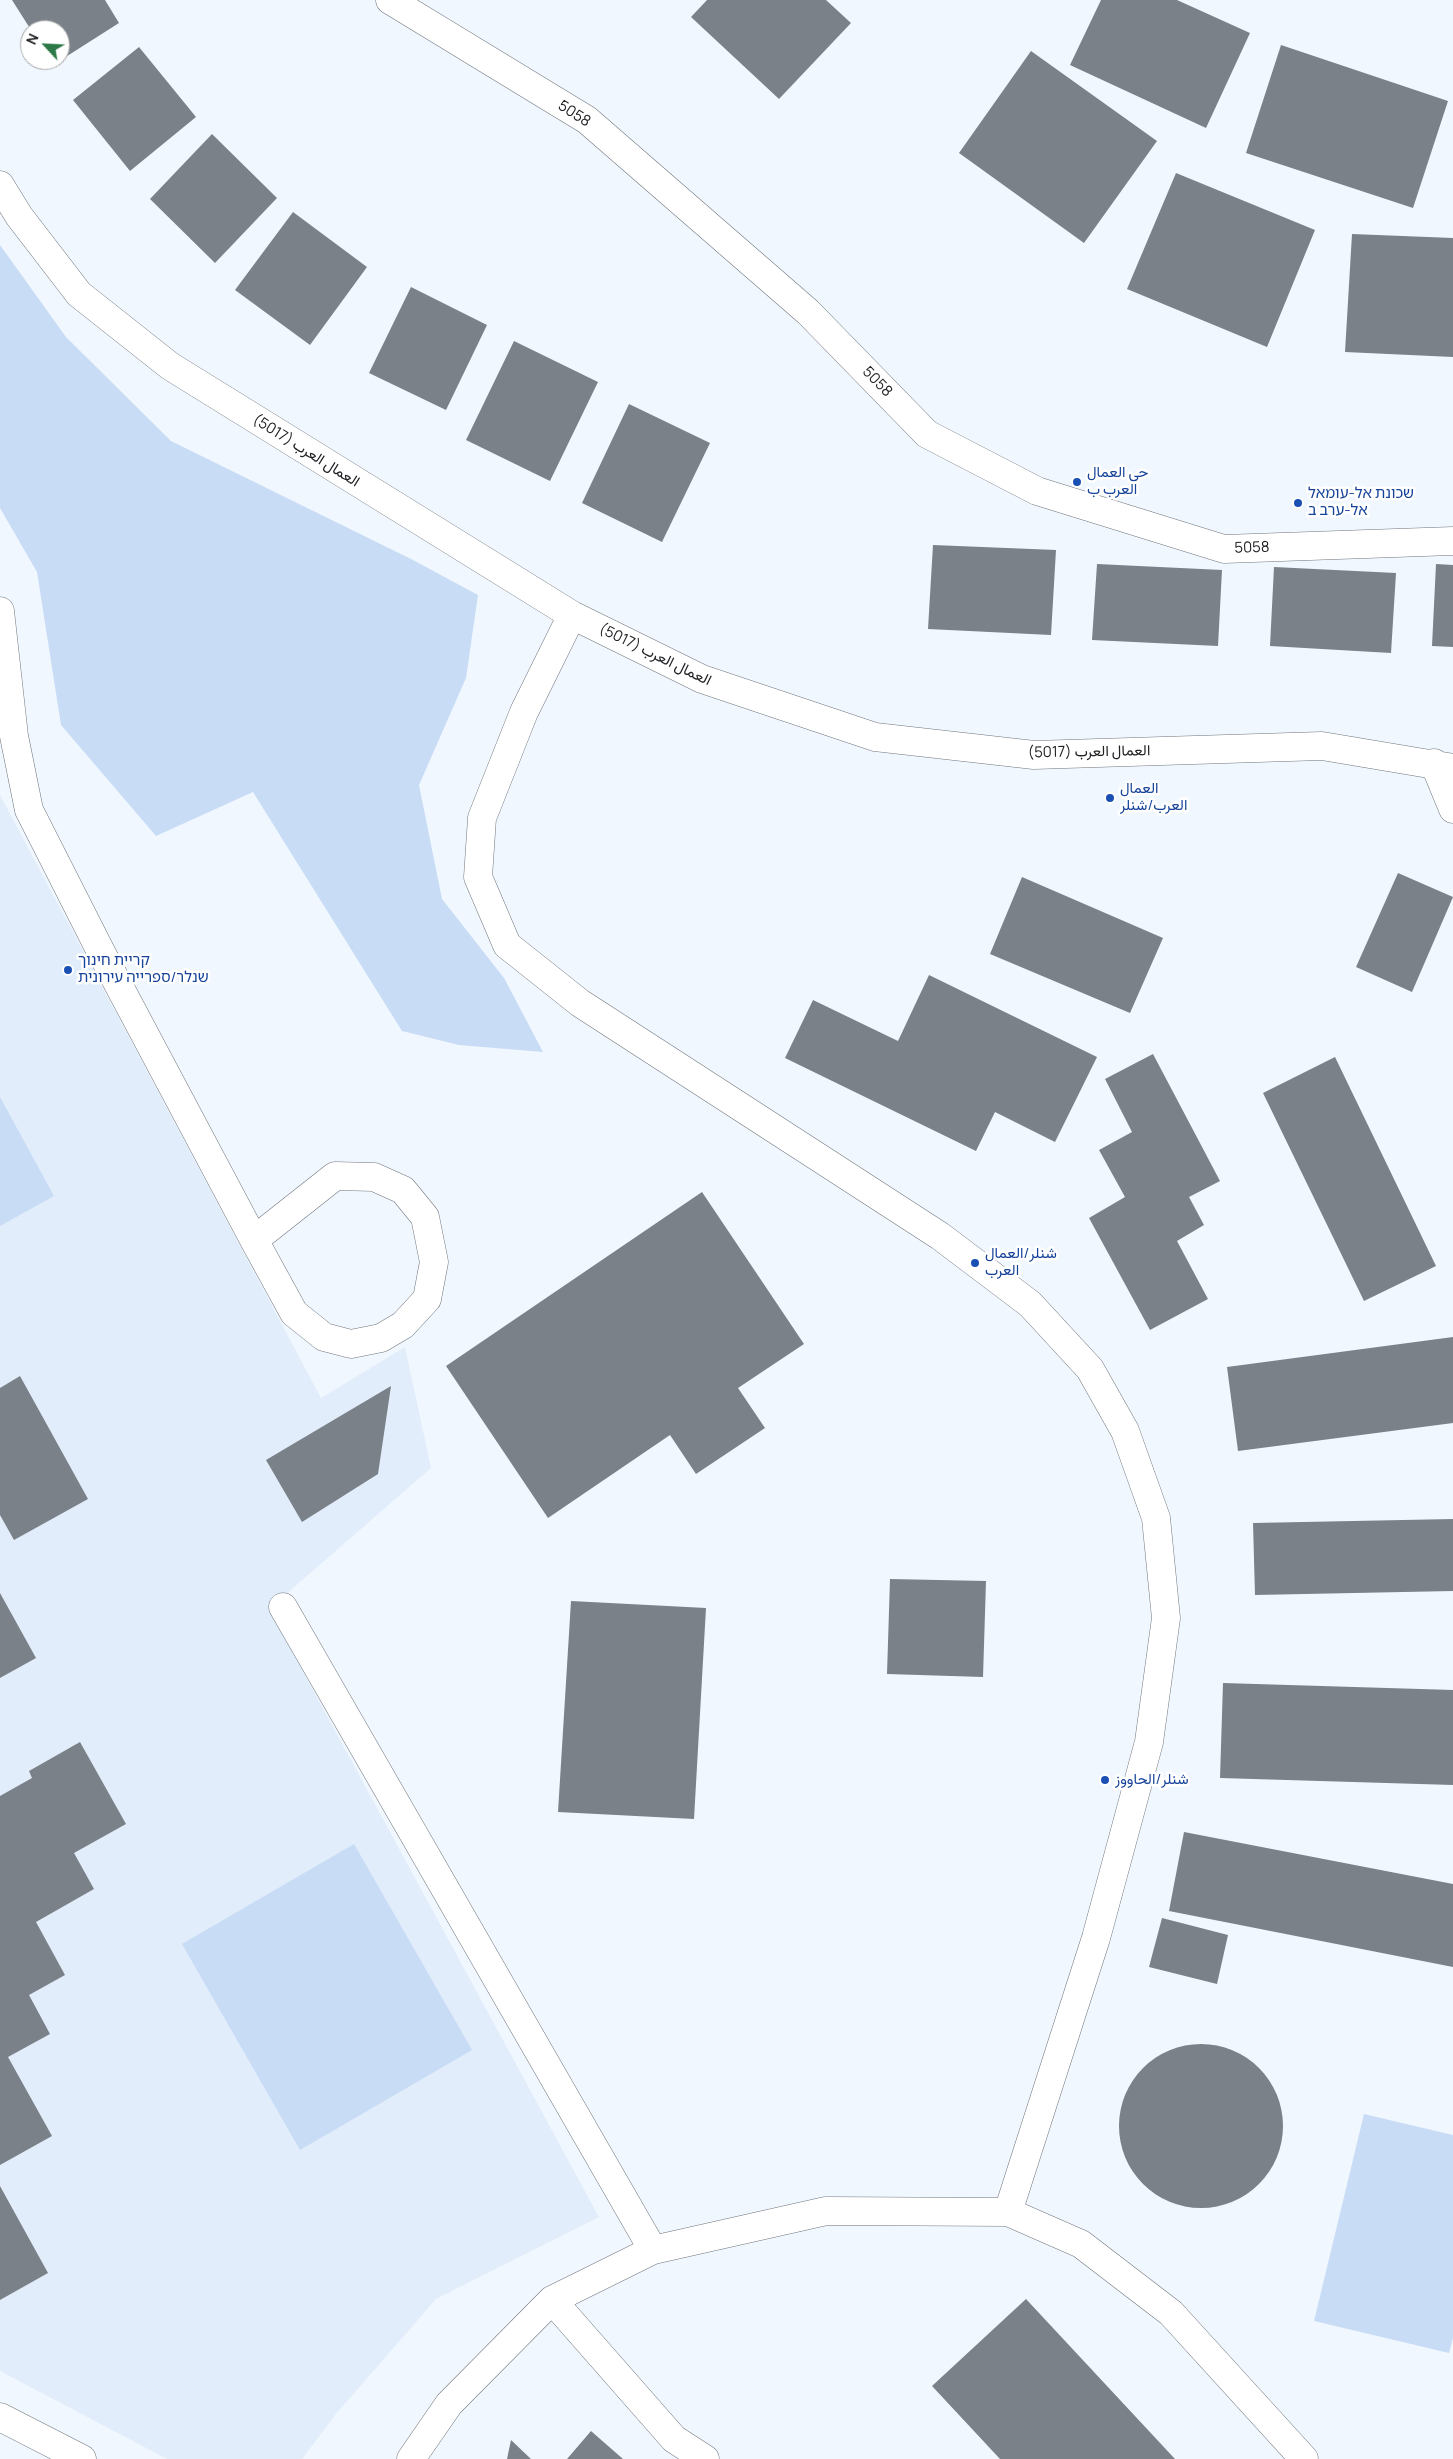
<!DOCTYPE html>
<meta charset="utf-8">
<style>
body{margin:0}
#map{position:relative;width:1453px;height:2459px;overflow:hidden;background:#f1f7ff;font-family:Manrope,sans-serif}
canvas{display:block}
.north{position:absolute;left:20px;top:20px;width:50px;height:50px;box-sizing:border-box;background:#fff;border:1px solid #a6a7a8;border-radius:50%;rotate:295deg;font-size:14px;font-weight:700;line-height:20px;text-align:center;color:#202225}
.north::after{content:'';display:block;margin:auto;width:18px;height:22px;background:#2c7947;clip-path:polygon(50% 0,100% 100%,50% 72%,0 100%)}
</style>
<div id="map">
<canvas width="1453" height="2459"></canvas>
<div class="north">N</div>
</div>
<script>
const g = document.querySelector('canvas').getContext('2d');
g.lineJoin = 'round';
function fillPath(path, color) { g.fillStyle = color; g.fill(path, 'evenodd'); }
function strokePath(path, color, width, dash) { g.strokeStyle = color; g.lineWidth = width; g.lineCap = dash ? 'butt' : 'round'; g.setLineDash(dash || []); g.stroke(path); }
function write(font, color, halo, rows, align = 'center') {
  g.font = font + ' Manrope,Vazirmatn,"Noto Sans Hebrew",sans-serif'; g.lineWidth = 5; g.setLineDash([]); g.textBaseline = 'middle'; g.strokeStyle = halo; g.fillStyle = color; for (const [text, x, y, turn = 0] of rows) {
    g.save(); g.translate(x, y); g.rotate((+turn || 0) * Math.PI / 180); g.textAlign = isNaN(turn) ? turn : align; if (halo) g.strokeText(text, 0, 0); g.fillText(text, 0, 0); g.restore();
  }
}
const built = new Path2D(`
 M 0,795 L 321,1398 L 405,1347 L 431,1468 L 269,1609 L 599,2217 L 436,2299 L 336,2414 L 302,2459 L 167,2459 L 0,2371 Z`);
const green = new Path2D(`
 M 0,245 L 66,337 L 171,441 L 411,559 L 478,595 L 466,678 L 419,785 L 442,899 L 504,978 L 543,1052 L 459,1045 L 402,1031 L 253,792 L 156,836 L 61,725 L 37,572 L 0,508 Z
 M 0,1097 L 54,1196 L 0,1226 Z
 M 354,1844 L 472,2050 L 300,2150 L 182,1944 Z
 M 1364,2114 L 1453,2135 L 1453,2338 L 1449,2353 L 1314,2321 Z`);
const building = new Path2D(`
 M 12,0 L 105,0 L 119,23 L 53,65 L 50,60 L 60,60 L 60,30 L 31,30 Z
 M 707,0 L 826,0 L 851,23 L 779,99 L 691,17 Z
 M 1101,0 L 1177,0 L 1250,33 L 1206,128 L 1070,65 Z
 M 1281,45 L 1448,101 L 1413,208 L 1246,153 Z
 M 139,47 L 196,117 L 130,171 L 73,100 Z
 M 1031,51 L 1157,141 L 1084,243 L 959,153 Z
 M 212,134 L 277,198 L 215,263 L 150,199 Z
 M 1176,173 L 1315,230 L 1267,347 L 1127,289 Z
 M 293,212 L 367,267 L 310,345 L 235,290 Z
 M 1352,234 L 1453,238 L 1453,357 L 1345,352 Z
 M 411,287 L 487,325 L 446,410 L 369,373 Z
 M 514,341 L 598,382 L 550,481 L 466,440 Z
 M 629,404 L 710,443 L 662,542 L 582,503 Z
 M 933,545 L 1056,550 L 1051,635 L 928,629 Z
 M 1097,564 L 1222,570 L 1218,646 L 1092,640 Z
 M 1436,564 L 1453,565 L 1453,647 L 1432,646 Z
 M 1274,567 L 1396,573 L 1391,653 L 1270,646 Z
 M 1398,873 L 1453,897 L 1412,992 L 1356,967 Z
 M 1022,877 L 1163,938 L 1130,1013 L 990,954 Z
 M 929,975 L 1097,1057 L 1055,1142 L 995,1112 L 976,1151 L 785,1058 L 813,1000 L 898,1041 Z
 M 1153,1054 L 1220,1181 L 1189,1197 L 1204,1225 L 1177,1241 L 1208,1299 L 1150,1330 L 1089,1218 L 1125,1197 L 1099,1150 L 1132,1132 L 1105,1079 Z
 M 1335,1057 L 1436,1266 L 1364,1301 L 1263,1093 Z
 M 702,1192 L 804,1344 L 738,1388 L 765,1428 L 696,1474 L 670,1435 L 548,1518 L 446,1366 Z
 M 1453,1337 L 1453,1423 L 1238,1451 L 1227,1367 Z
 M 20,1376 L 88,1499 L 14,1540 L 0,1515 L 0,1388 Z
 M 391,1386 L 378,1474 L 302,1522 L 266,1460 Z
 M 1453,1519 L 1453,1591 L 1255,1595 L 1253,1523 Z
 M 890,1579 L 986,1581 L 983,1677 L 887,1674 Z
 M 0,1593 L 36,1658 L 0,1678 Z
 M 571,1601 L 706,1608 L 694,1819 L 558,1812 Z
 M 1223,1683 L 1453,1690 L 1453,1785 L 1220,1778 Z
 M 80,1742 L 126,1824 L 74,1853 L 94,1889 L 36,1922 L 65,1975 L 29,1995 L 50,2034 L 8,2057 L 52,2136 L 0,2165 L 0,1796 L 32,1778 L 29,1771 Z
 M 1184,1832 L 1453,1884 L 1453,1967 L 1169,1911 Z
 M 1162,1918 L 1228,1935 L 1217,1984 L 1149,1967 Z
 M1119 2126a82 82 0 1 1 164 0a82 82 0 1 1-164 0Z
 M 0,2186 L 48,2273 L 0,2300 Z
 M 1026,2299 L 1175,2459 L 1000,2459 L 932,2386 Z
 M 591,2431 L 623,2459 L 567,2459 Z
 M 511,2440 L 531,2459 L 507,2459 Z`);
const minor = new Path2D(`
 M 390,0 L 587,120 L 808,312 L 927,434 L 1037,491 L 1224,549 L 1453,541
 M 0,185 L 19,216 L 79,294 L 170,366 L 572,615 L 702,679 L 875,737 L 1034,755 L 1322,746 L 1453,768
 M 0,611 L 14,736 L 29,810 L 100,950 L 254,1240 L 294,1313 L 324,1337 L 351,1344 L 381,1338 L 403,1325 L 427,1299 L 434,1262 L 425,1217 L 403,1190 L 374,1177 L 335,1176 L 254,1240
 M 572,615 L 524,712 L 482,818 L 478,877 L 507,945 L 580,1003 L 940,1236 L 1030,1304 L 1090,1369 L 1125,1431 L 1156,1518 L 1166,1618 L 1149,1742 L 1096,1938 L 1008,2212
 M 1434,763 L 1453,809
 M 283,1607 L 653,2250
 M 552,2300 L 674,2439 L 705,2459
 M 0,2417 L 82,2459
 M 411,2459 L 449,2404 L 552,2300 L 653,2250 L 826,2211 L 1008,2212 L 1081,2244 L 1171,2313 L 1304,2459`);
const markers = [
 [1077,482,5,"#1a4fb4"],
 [1298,503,5,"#1a4fb4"],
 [1110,798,5,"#1a4fb4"],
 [68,970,5,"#1a4fb4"],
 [975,1263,5,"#1a4fb4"],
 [1105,1780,5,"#1a4fb4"]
];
const streetNames = [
 ["5058",574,114,33],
 ["5058",877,382,46],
 ["العمال العرب (5017)",306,451,32],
 ["5058",1252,548,-2],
 ["العمال العرب (5017)",655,655,26],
 ["العمال العرب (5017)",1089,752,-1]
];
const transitNames = [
 ["حي العمال",1087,473],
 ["العرب ب",1087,490],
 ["שכונת אל-עומאל",1308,494],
 ["אל-ערב ב",1308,511],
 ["العمال",1120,789],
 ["العرب/شنلر",1120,806],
 ["קריית חינוך",78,961],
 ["שנלר/ספרייה עירונית",78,978],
 ["شنلر/العمال",985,1254],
 ["العرب",985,1271],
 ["شنلر/الحاووز",1115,1780]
];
fillPath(built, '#e2edfb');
fillPath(green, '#c8dcf5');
fillPath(building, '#7b8188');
strokePath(minor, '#70767c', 29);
strokePath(minor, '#fff', 28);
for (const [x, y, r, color] of markers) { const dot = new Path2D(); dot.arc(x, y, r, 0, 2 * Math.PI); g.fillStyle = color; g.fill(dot); strokePath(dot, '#fff', 2); }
write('15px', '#202225', '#fff', streetNames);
write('15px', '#164399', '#fff', transitNames, 'left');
</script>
